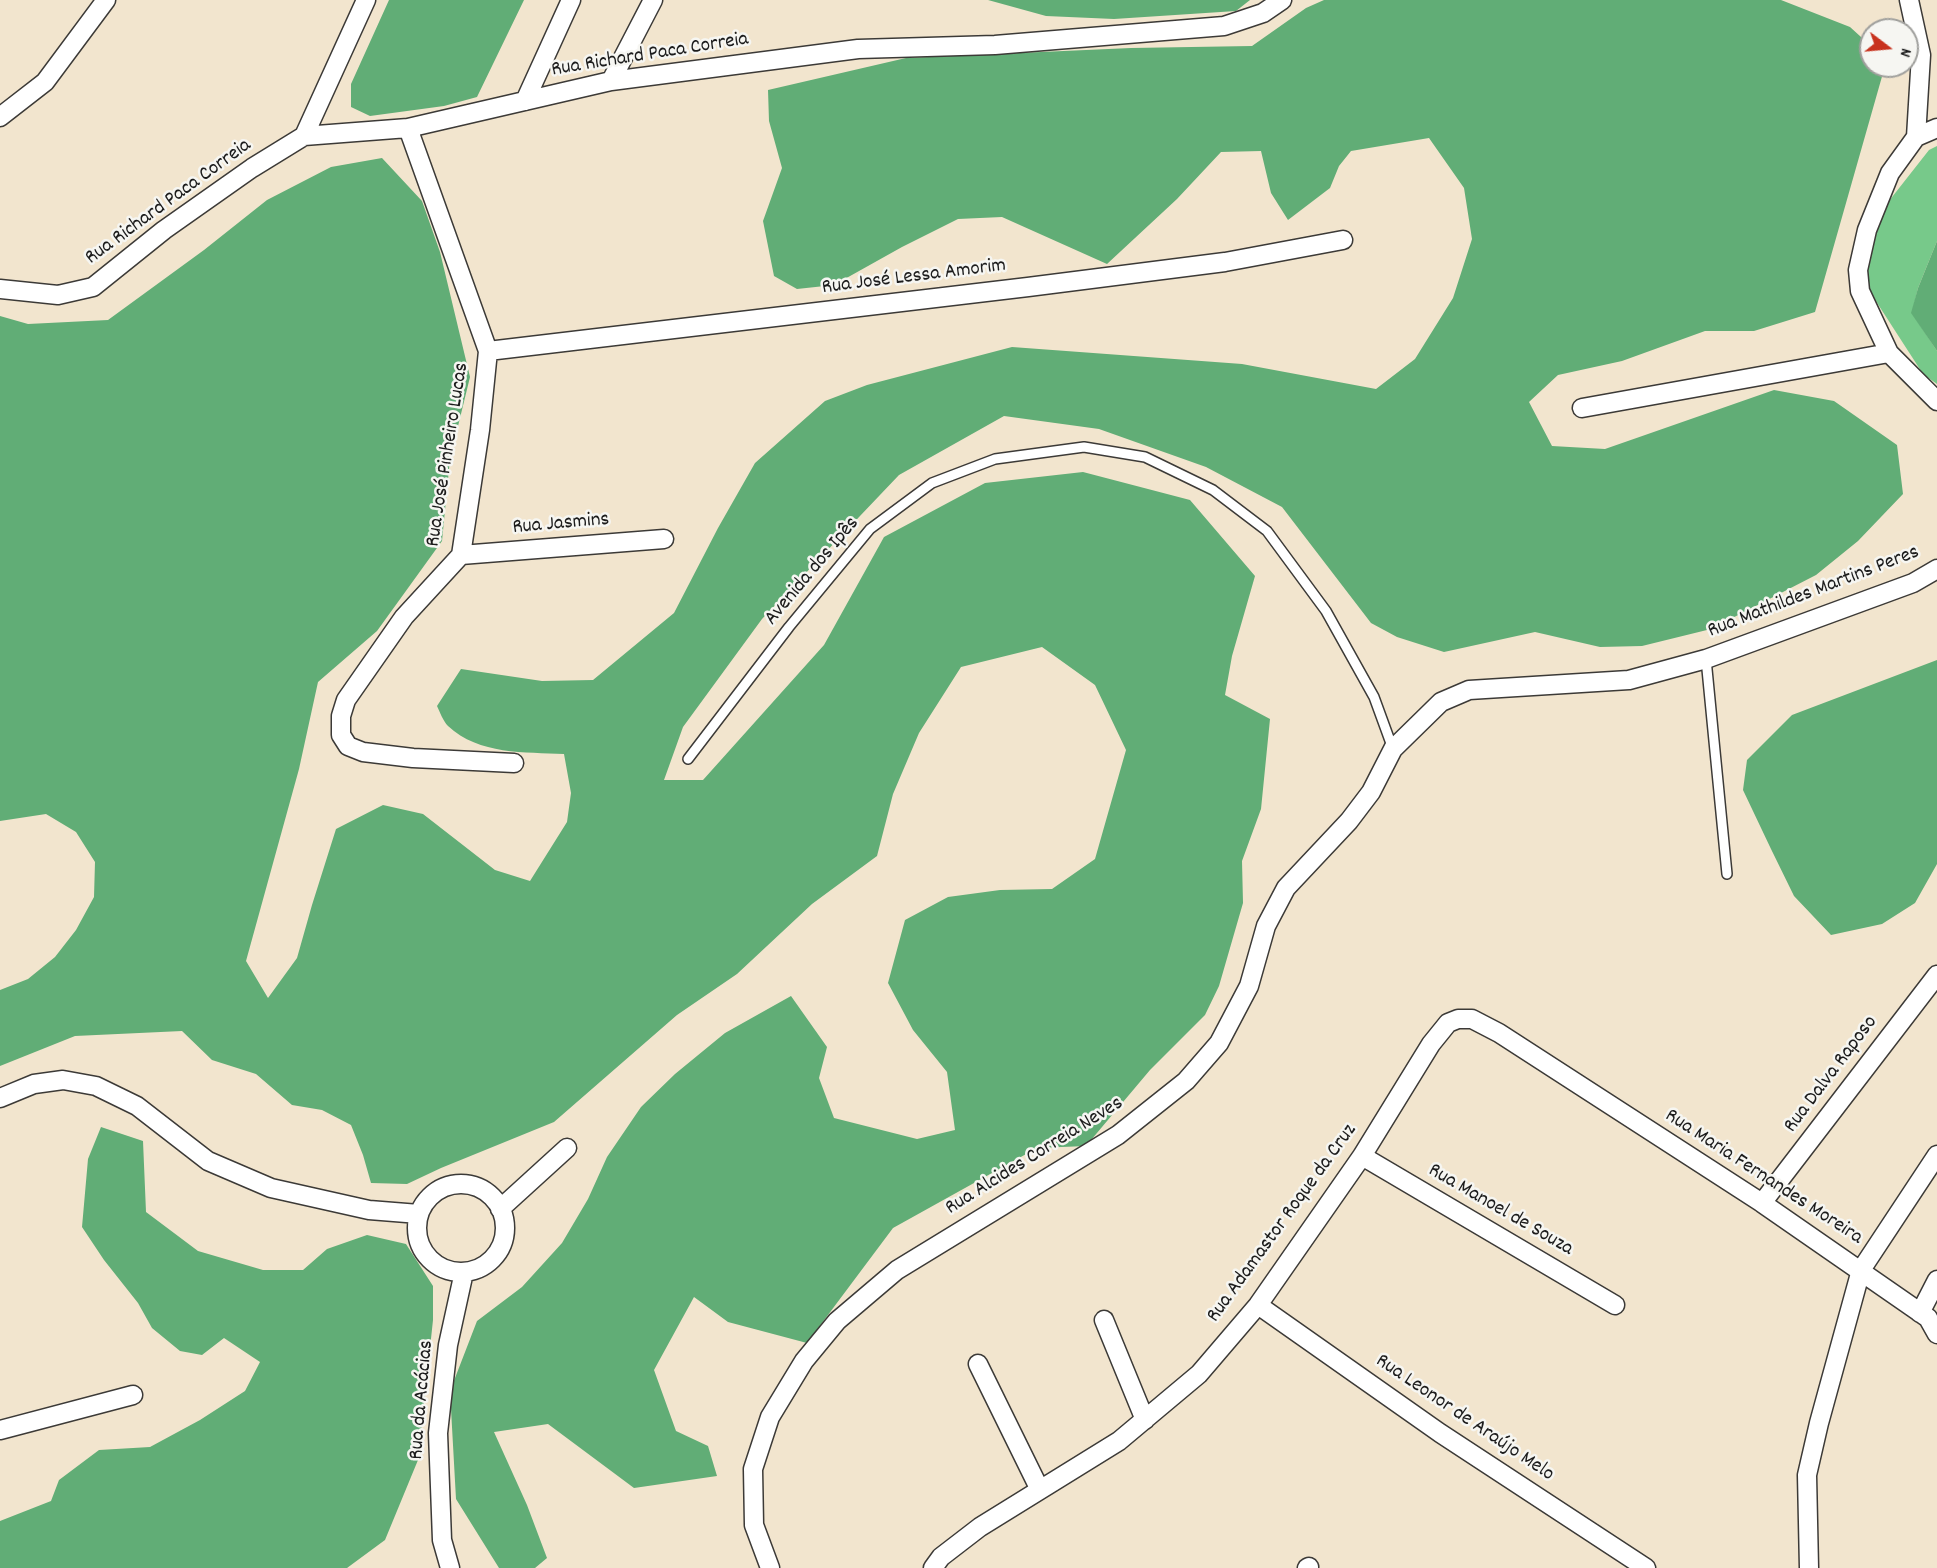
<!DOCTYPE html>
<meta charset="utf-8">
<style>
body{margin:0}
#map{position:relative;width:1937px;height:1568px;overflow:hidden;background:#f2e5ce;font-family:Dekko,sans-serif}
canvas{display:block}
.north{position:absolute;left:1859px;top:18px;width:60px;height:60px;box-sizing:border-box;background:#f6f6f2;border:2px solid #9f9f9c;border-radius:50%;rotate:106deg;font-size:16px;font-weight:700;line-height:24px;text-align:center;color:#1c1c1c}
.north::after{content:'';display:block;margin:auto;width:21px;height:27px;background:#c8321e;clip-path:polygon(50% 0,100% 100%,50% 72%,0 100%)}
</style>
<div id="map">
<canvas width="1937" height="1568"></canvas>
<div class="north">N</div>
</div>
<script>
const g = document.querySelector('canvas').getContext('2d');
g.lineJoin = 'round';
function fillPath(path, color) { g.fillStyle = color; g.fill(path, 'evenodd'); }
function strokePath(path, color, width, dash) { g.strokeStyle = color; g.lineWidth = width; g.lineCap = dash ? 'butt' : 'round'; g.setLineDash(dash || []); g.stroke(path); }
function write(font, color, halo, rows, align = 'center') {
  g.font = font + ' Dekko,sans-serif'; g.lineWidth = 5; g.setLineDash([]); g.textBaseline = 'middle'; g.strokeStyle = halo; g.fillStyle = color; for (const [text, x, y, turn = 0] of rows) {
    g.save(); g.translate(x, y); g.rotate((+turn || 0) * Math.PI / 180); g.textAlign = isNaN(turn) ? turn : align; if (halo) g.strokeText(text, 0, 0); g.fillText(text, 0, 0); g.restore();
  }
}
const green = new Path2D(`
 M 1937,146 L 1937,241 L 1918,288 L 1912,313 L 1937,351 L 1937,384 L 1923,374 L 1861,278 L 1885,206 L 1929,150 Z`);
const forest = new Path2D(`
 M 389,0 L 524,0 L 477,97 L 444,106 L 370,116 L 351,107 L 351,84 Z
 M 988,0 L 1250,0 L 1236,11 L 1114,19 L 1046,16 Z
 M 1324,0 L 1781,0 L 1850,27 L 1871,46 L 1871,66 L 1885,66 L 1815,312 L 1754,331 L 1705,331 L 1622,361 L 1558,375 L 1529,402 L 1552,446 L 1605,449 L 1774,390 L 1834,401 L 1897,445 L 1903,494 L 1858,541 L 1816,575 L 1711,629 L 1642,646 L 1600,647 L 1535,632 L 1444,652 L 1397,637 L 1371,623 L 1282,507 L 1206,467 L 1099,429 L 1004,416 L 899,475 L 762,619 L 683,727 L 664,780 L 703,780 L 824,645 L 884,537 L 985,483 L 1083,472 L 1190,500 L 1255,576 L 1232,656 L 1225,695 L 1270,719 L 1261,809 L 1242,861 L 1243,903 L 1219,986 L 1205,1015 L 1150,1070 L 1086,1146 L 1037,1148 L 893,1228 L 807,1343 L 728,1322 L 694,1297 L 654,1370 L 676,1431 L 708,1446 L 717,1476 L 634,1488 L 548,1424 L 494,1432 L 527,1505 L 547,1558 L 535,1568 L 499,1568 L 456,1499 L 450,1391 L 477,1321 L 522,1287 L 562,1243 L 588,1199 L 607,1157 L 641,1107 L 675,1074 L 725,1033 L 791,996 L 827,1047 L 819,1078 L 834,1118 L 917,1139 L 955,1130 L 947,1072 L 913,1030 L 888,983 L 905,920 L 948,897 L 1000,890 L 1052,889 L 1095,859 L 1126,750 L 1095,685 L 1042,647 L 961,667 L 919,733 L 893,794 L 877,856 L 812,904 L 737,974 L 677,1015 L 554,1122 L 441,1168 L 407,1184 L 371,1183 L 363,1155 L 351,1125 L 322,1110 L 292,1105 L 256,1074 L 212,1060 L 182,1031 L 75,1036 L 0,1066 L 0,990 L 28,979 L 55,957 L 76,930 L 94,897 L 95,862 L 76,832 L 46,814 L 0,821 L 0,316 L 28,324 L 108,320 L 204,250 L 267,200 L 331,167 L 382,158 L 422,201 L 440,252 L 470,377 L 450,459 L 442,541 L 377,631 L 318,682 L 299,769 L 246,961 L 268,998 L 297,958 L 312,905 L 336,829 L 383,805 L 423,814 L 495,870 L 530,881 L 567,822 L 571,793 L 564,754 C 525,752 479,755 448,726 C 443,721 440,712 437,706 L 461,669 L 542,681 L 593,680 L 674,613 L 718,528 L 755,463 L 825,401 L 867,385 L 1012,347 L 1242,364 L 1376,389 L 1415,359 L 1453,298 L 1472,239 L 1464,188 L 1429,138 L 1351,151 L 1339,166 L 1330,188 L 1288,220 L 1271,193 L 1261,151 L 1221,152 L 1177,199 L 1107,264 L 1002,217 L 958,219 L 902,247 L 834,285 L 797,289 L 774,276 L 763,221 L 782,168 L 769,121 L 768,90 L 906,58 L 1131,48 L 1252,46 L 1306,8 Z
 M 1937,241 L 1937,351 L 1911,313 L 1918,288 Z
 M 1937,660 L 1937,864 L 1915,903 L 1882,924 L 1831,935 L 1794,896 L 1771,849 L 1743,790 L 1747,760 L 1792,715 Z
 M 101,1127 L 143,1141 L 146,1212 L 198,1251 L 263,1270 L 303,1270 L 327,1249 L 367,1235 L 406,1244 L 433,1286 L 433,1320 L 418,1460 L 385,1540 L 347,1568 L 0,1568 L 0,1521 L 51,1501 L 59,1480 L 99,1450 L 150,1447 L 200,1420 L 245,1391 L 260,1362 L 224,1338 L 202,1355 L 180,1351 L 152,1328 L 138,1303 L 104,1260 L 82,1227 L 88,1159 Z`);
const service = new Path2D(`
 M 1706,659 L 1727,874
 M 688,759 L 789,627 L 870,529 L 932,483 L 995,459 L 1084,447 L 1145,457 L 1213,490 L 1267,531 L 1326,611 L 1374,697 L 1393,749`);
const minor = new Path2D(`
 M 1909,0 L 1921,55 L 1916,137 L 1890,173 L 1867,230 L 1858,270 L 1860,291 L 1889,353 L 1937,401
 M 611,81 L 653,0
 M 525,101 L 571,0
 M 0,117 L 45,82 L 106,0
 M 408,128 L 488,351 L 480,430 L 461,555 L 404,617 L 346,700 L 341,716 L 341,735 L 348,746 L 363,752 L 413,758 L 514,763
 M 304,136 L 366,0
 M 1916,137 L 1937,128
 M 0,289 L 58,295 L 93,287 L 164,230 L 252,168 L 304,136 L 408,128 L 611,81 L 858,49 L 995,45 L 1224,26 L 1263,13 L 1282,0
 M 488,351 L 1028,287 L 1225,262 L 1343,240
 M 1582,408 L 1889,353
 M 461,555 L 664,539
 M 0,1098 L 34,1084 L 63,1080 L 96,1086 L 137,1106 L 208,1161 L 271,1188 L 369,1210 L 419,1214
 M 1362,1156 L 1615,1305
 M417 1228a44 44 0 1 1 88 0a44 44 0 1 1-88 0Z
 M 1762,1203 L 1937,975
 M 500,1209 L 567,1148
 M 1258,1305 L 1440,1433 L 1646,1568
 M 1920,1313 L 1937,1280
 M 1104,1320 L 1145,1420
 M 978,1364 L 1040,1490
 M 0,1430 L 133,1395
 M 450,1568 L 442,1540 L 438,1433 L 448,1345 L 464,1272
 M 770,1568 L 754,1525 L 753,1469 L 770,1417 L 804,1361 L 837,1321 L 897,1270 L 1118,1135 L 1186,1081 L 1219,1043 L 1249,986 L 1266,926 L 1286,888 L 1349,821 L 1371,792 L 1393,749 L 1441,702 L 1469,690 L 1629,680 L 1706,659 L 1913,583 L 1937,569
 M 933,1568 L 941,1557 L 980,1527 L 1119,1441 L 1199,1374 L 1258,1305 L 1362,1156 L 1431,1044 L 1448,1023 L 1458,1019 L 1472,1019 L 1499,1033 L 1762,1203 L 1928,1318 L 1937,1334
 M 1307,1568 L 1309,1567
 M 1809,1568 L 1807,1475 L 1819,1423 L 1861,1270 L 1937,1155`);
const streetNames = [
 ["Rua Richard Paca Correia",650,56,-9],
 ["Rua Richard Paca Correia",169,203,-36],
 ["Rua José Lessa Amorim",914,278,-7],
 ["Rua José Pinheiro Lucas",449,455,-81],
 ["Rua Jasmins",561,525,-5],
 ["Avenida dos Ipês",813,572,-50],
 ["Rua Mathildes Martins Peres",1814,593,-21],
 ["Rua Dalva Raposo",1832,1075,-53],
 ["Rua Alcides Correia Neves",1035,1157,-32],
 ["Rua Maria Fernandes Moreira",1763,1178,33],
 ["Rua Manoel de Souza",1500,1211,30],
 ["Rua Adamastor Roque da Cruz",1283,1224,-54],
 ["Rua da Acácias",423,1400,-85],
 ["Rua Leonor de Araújo Melo",1464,1419,34]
];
fillPath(green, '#77c98a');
fillPath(forest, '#61ad76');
strokePath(service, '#3c3a37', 12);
strokePath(minor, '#3c3a37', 21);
strokePath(service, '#fff', 9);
strokePath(minor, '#fff', 18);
write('21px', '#1c1c1c', '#f6f6f2', streetNames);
</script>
